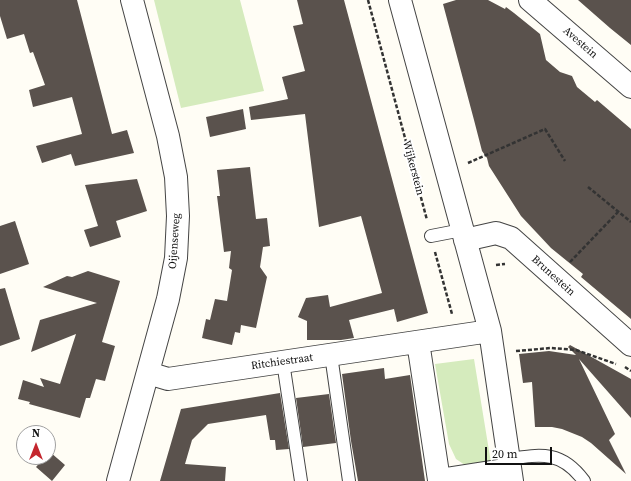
<!DOCTYPE html>
<style>
body{margin:0}
#map{position:relative;width:631px;height:481px;overflow:hidden;background:#fffdf5;font-family:"Source Serif 4",serif}
canvas{display:block}
.north{position:absolute;left:16px;top:425px;width:40px;height:40px;box-sizing:border-box;background:#fff;border:1px solid #a0a0a0;border-radius:50%;rotate:0deg;font-size:11px;font-weight:700;line-height:16px;text-align:center;color:#111}
.north::after{content:'';display:block;margin:auto;width:14px;height:18px;background:#c4262e;clip-path:polygon(50% 0,100% 100%,50% 72%,0 100%)}
.scale{position:absolute;left:485px;top:447px;width:67px;height:18px;box-sizing:border-box;border:2px solid #111;border-top:0;padding-left:5px;font-size:12px;line-height:14px;white-space:nowrap;color:#111;-webkit-text-stroke:3px #fff;paint-order:stroke}
</style>
<div id="map">
<canvas width="631" height="481"></canvas>
<div class="north">N</div>
<div class="scale">20 m</div>
</div>
<script>
const g = document.querySelector('canvas').getContext('2d');
g.lineJoin = 'round';
function fillPath(path, color) { g.fillStyle = color; g.fill(path, 'evenodd'); }
function strokePath(path, color, width, dash) { g.strokeStyle = color; g.lineWidth = width; g.lineCap = dash ? 'butt' : 'round'; g.setLineDash(dash || []); g.stroke(path); }
function write(font, color, halo, rows, align = 'center') {
  g.font = font + ' "Source Serif 4",serif'; g.lineWidth = 4; g.setLineDash([]); g.textBaseline = 'middle'; g.strokeStyle = halo; g.fillStyle = color; for (const [text, x, y, turn = 0] of rows) {
    g.save(); g.translate(x, y); g.rotate((+turn || 0) * Math.PI / 180); g.textAlign = isNaN(turn) ? turn : align; if (halo) g.strokeText(text, 0, 0); g.fillText(text, 0, 0); g.restore();
  }
}
const green = new Path2D(`
 M 154,0 L 240,0 L 264,91 L 181,108 Z
 M 474,359 L 491,463 L 465,465 L 456,459 L 449,444 L 435,364 Z`);
const building = new Path2D(`
 M 0,0 L 77,0 L 112,134 L 127,130 L 134,153 L 75,166 L 71,154 L 42,163 L 36,146 L 82,134 L 72,97 L 33,107 L 29,90 L 45,85 L 33,52 L 30,53 L 24,34 L 7,39 L 0,16 Z
 M 297,0 L 344,0 L 428,313 L 397,322 L 394,309 L 349,320 L 354,338 L 341,340 L 307,340 L 307,321 L 298,317 L 306,298 L 328,295 L 330,307 L 382,293 L 361,216 L 319,227 L 305,114 L 251,120 L 249,107 L 288,99 L 282,77 L 305,71 L 293,26 L 303,24 Z
 M 456,0 L 488,0 L 505,9 L 506,7 L 514,13 L 540,34 L 546,60 L 560,72 L 572,76 L 577,87 L 595,102 L 597,100 L 631,129 L 631,319 L 581,277 L 583,274 L 551,248 L 521,216 L 489,166 L 487,158 L 482,151 L 474,120 L 443,4 Z
 M 578,0 L 631,0 L 631,45 L 610,28 Z
 M 243,109 L 246,129 L 210,137 L 206,117 Z
 M 250,167 L 256,219 L 267,218 L 270,246 L 263,247 L 260,267 L 267,277 L 256,328 L 241,325 L 240,333 L 235,332 L 232,345 L 202,338 L 206,319 L 210,320 L 215,299 L 227,301 L 232,270 L 229,268 L 231,251 L 224,252 L 217,196 L 220,196 L 217,170 Z
 M 137,179 L 147,211 L 116,221 L 121,237 L 90,247 L 84,230 L 98,226 L 85,185 Z
 M 15,221 L 29,264 L 0,274 L 0,226 Z
 M 88,271 L 120,281 L 102,342 L 115,346 L 105,381 L 96,379 L 90,398 L 86,398 L 80,418 L 29,404 L 30,402 L 18,399 L 23,380 L 44,387 L 40,378 L 60,384 L 76,334 L 31,352 L 40,320 L 97,303 L 43,287 L 67,276 L 72,277 Z
 M 5,288 L 20,339 L 0,346 L 0,289 Z
 M 570,345 L 631,379 L 631,418 L 579,359 L 615,434 L 609,440 L 626,474 L 591,443 L 582,437 L 562,429 L 552,427 L 535,427 L 532,382 L 523,383 L 519,354 L 549,351 L 576,355 L 568,347 Z
 M 384,368 L 385,379 L 410,375 L 425,481 L 358,481 L 351,441 L 342,374 Z
 M 280,393 L 289,449 L 276,450 L 275,440 L 270,440 L 266,415 L 208,424 L 192,440 L 185,464 L 226,467 L 225,481 L 160,481 L 181,409 Z
 M 329,394 L 336,443 L 303,447 L 296,398 Z
 M 50,452 L 65,465 L 52,481 L 36,467 L 45,457 L 48,457 Z`);
const path = new Path2D(`
 M 368,0 L 427,220
 M 468,163 L 545,129 L 565,161
 M 588,187 L 631,222
 M 435,252 L 452,314
 M 570,262 L 618,212
 M 496,265 L 505,264
 M 516,351 L 551,348 L 576,350 L 616,364
 M 625,367 L 631,371`);
const lane = new Path2D(`
 M 431,236 L 462,230
 M 331,355 L 349,481
 M 283,362 L 301,481
 M 509,459 C 542,454 562,451 584,481`);
const street = new Path2D(`
 M 400,0 L 490,331 L 512,481
 M 530,0 L 631,87
 M 465,240 L 496,233 L 511,238 L 631,345
 M 418,342 L 439,480 L 510,469
 M 148,373 L 168,379 L 490,331
 M 118,481 L 168,299 L 176,258 L 178,216 L 176,177 L 168,136 L 132,0`);
const streetNames = [
 ["Avestein",580,43,41],
 ["Wijkerstein",413,168,75],
 ["Oijenseweg",175,241,-86],
 ["Brunestein",553,276,42],
 ["Ritchiestraat",282,362,-8]
];
fillPath(green, '#d5ebbd');
fillPath(building, '#5a524d');
strokePath(lane, '#444', 14);
strokePath(street, '#444', 24);
strokePath(path, '#333', 2.5, [4, 2]);
strokePath(lane, '#fff', 12);
strokePath(street, '#fff', 22);
write('11px', '#111', '#fff', streetNames);
</script>
